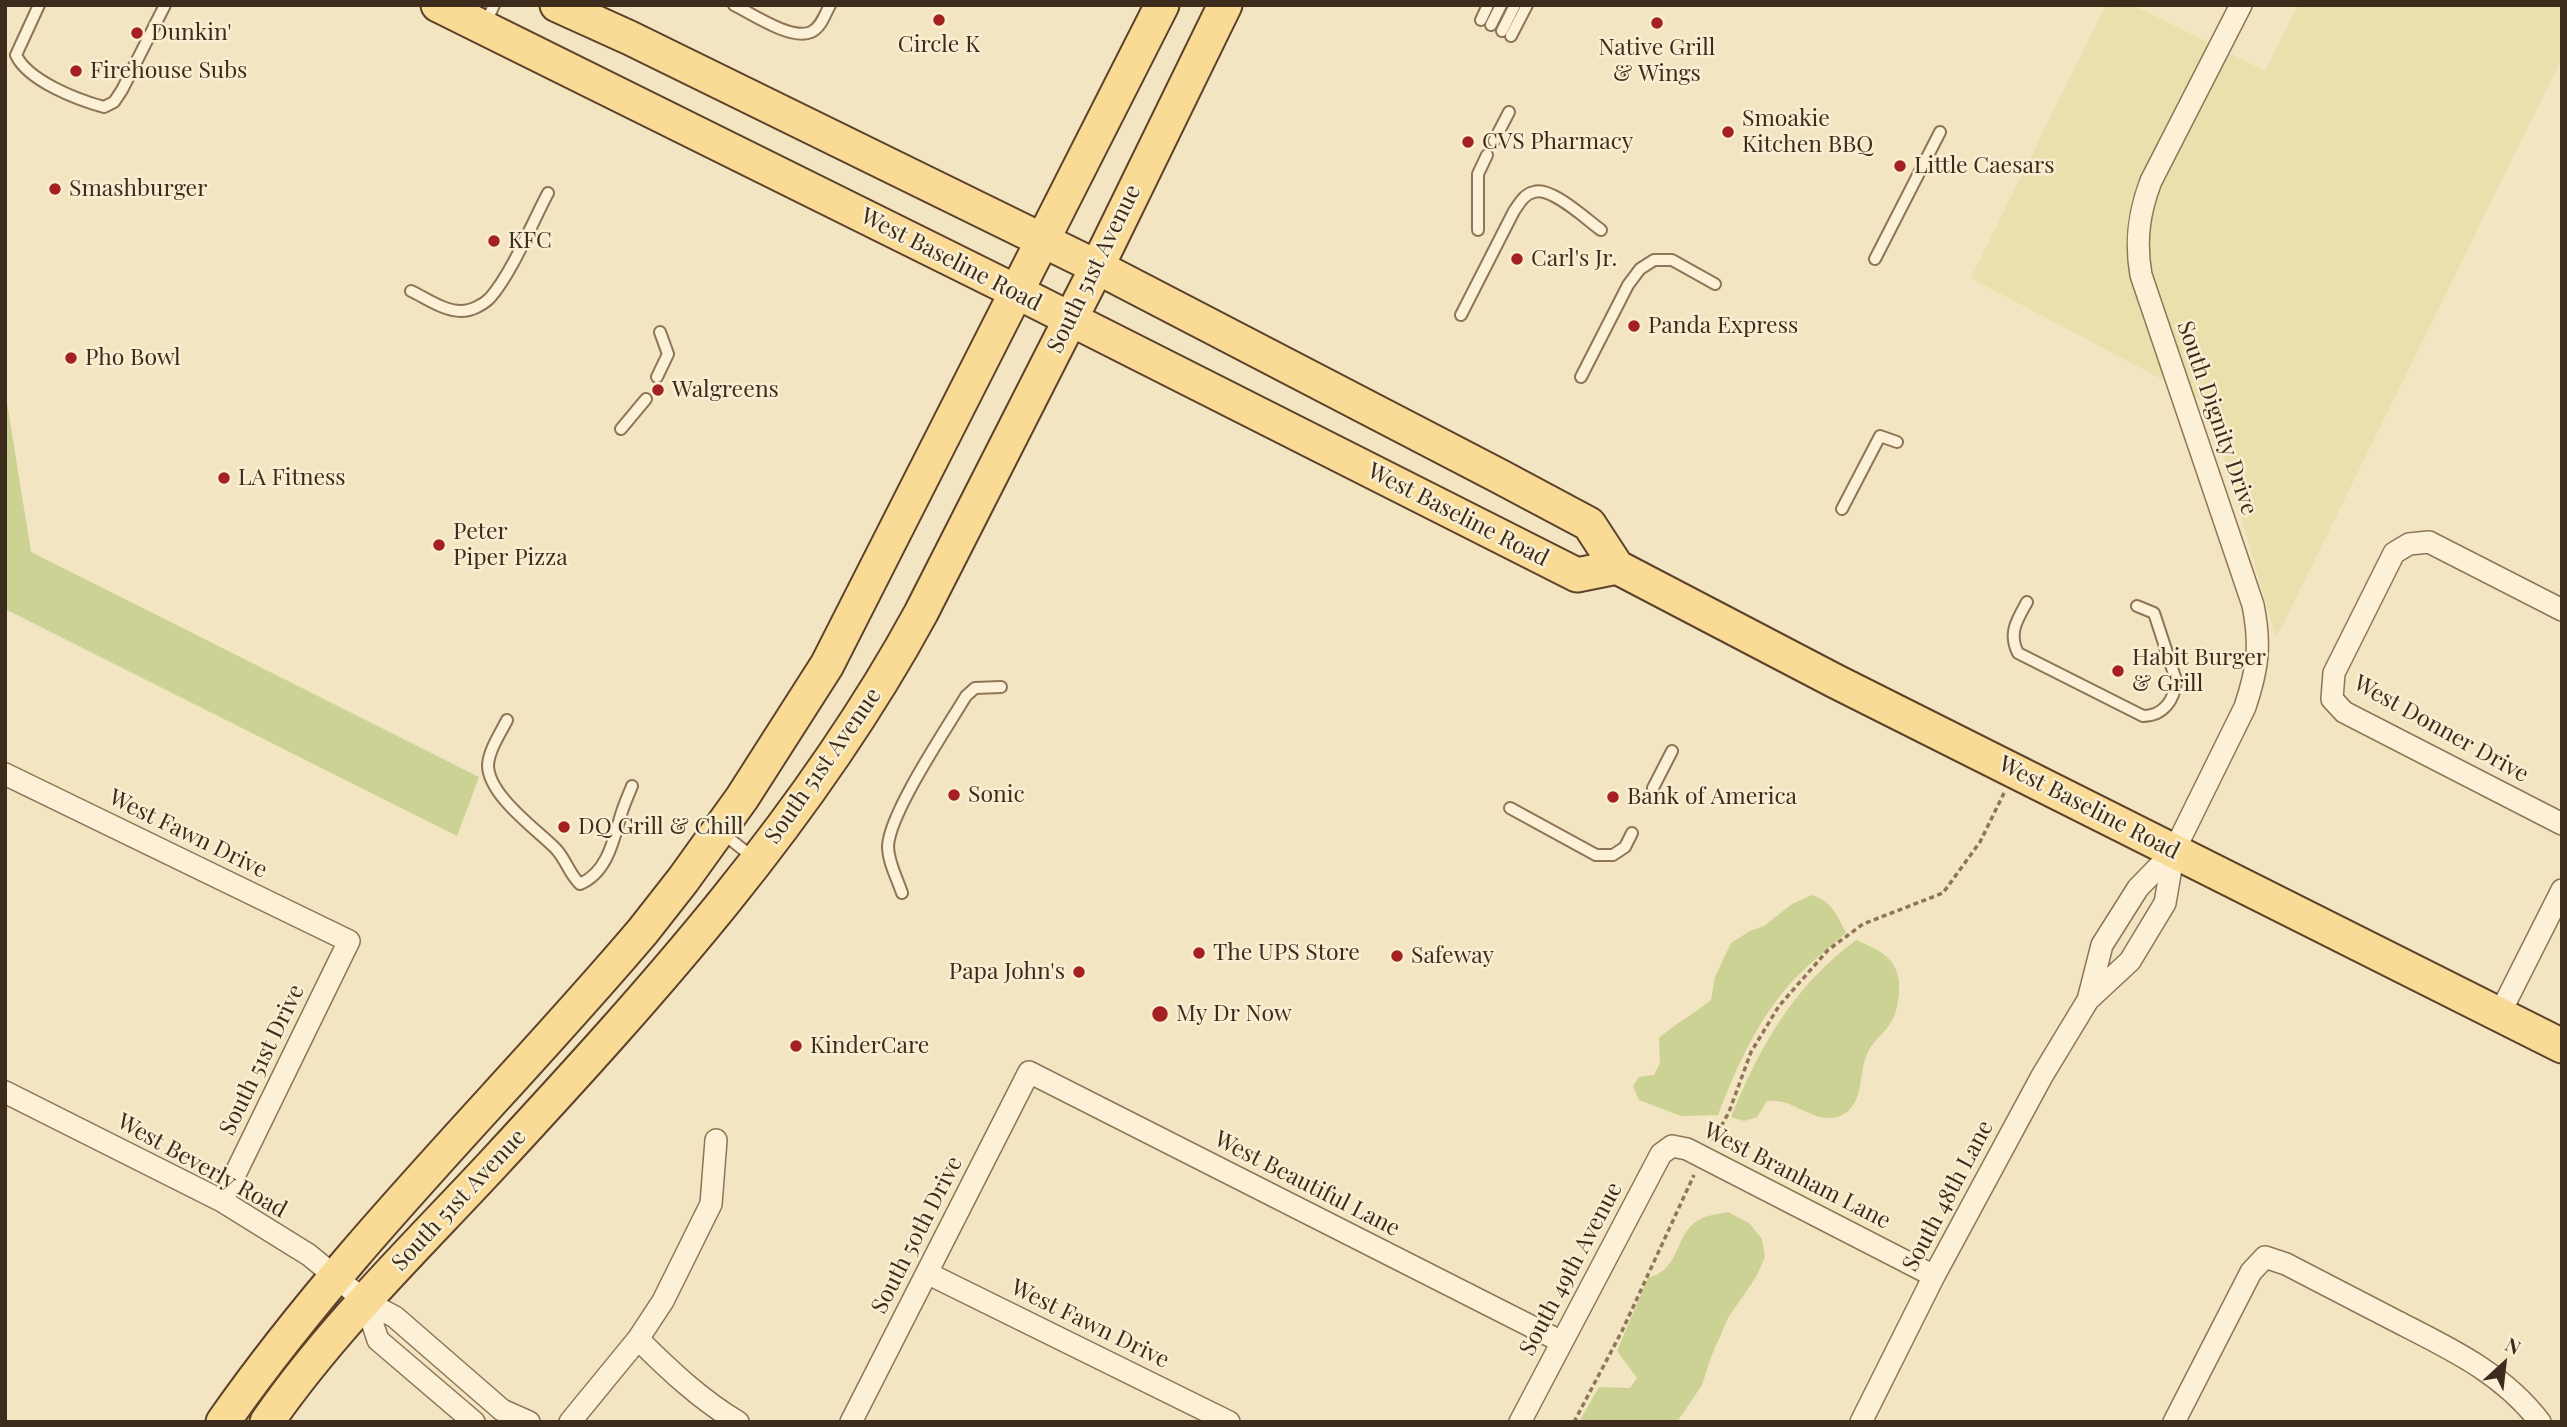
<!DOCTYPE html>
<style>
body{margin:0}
#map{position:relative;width:2567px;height:1427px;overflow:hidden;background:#f3e4c2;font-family:"Playfair Display",serif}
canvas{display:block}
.frame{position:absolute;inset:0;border:7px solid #3d2c1c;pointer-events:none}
.north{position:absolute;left:2469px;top:1329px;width:70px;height:70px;-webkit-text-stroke:5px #f9eed2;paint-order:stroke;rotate:27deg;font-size:19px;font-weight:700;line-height:28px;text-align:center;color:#3d2c1c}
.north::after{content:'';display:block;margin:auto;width:24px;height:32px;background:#3d2c1c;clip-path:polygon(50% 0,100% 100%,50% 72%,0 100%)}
</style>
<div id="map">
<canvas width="2567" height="1427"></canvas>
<div class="frame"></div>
<div class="north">N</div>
</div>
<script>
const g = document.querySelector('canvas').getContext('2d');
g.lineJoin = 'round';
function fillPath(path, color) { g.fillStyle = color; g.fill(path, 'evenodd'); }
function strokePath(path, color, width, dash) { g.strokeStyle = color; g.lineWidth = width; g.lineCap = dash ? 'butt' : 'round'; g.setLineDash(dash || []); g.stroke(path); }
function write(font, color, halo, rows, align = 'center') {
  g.font = font + ' "Playfair Display",serif'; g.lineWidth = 5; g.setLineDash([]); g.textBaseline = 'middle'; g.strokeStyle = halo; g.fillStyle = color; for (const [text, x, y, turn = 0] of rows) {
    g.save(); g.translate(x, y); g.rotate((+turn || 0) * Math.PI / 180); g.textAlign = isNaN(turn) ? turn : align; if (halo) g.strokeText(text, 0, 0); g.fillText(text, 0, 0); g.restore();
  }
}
const farmland = new Path2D(`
 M 2106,5 L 2132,5 L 2265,71 L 2298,5 L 2562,5 L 2562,58 L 2276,638 L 2209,404 L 1971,278 Z`);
const green = new Path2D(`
 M 5,390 L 31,552 L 479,777 L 457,836 L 5,609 Z
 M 1812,895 C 1831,901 1838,916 1846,933 C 1826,950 1806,966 1789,985 C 1756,1023 1736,1068 1718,1115 L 1681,1116 L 1639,1100 L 1633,1086 L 1639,1077 L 1654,1075 L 1660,1063 L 1659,1038 C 1676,1023 1694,1014 1711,1000 L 1715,977 L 1731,943 L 1750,931 L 1764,926 L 1792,904 Z
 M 1856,940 C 1884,952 1901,960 1899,993 C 1898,1004 1896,1015 1890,1024 C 1883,1035 1872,1041 1867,1054 C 1858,1073 1865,1106 1840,1116 C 1819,1124 1802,1107 1783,1102 C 1779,1101 1772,1101 1767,1101 L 1757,1117 L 1744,1121 L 1731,1117 C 1760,1046 1793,987 1856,940 Z
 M 1728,1212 L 1749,1223 L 1762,1239 L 1765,1257 L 1756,1277 L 1728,1318 L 1711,1357 L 1702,1385 L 1677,1422 L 1579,1422 L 1599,1387 L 1630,1388 L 1637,1378 L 1617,1351 L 1648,1278 C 1678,1270 1675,1242 1691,1226 C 1700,1216 1716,1214 1728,1212 Z`);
const path = new Path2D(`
 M 1713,1141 L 1729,1112 L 1751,1052 L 1779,1006 L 1828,950 L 1863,924 L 1943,893 L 1980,842 L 2004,793
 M 1574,1422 L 1622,1331 L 1694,1175`);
const lane = new Path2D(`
 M 39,5 L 16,55 C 28,81 78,100 104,107 L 114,102 L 122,90 L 165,5
 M 734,5 C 752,14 792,41 811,32 C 821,28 825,14 830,5
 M 1481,20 L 1488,5
 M 485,25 L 494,5
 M 1491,25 L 1501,5
 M 1502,31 L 1515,5
 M 1511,36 L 1527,5
 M 1494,141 L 1509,112
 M 1478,230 L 1478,174 L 1487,155
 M 1875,259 L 1940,132
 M 411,291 C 426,298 444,311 461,311 C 471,311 483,305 490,298 C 512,273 532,223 548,193
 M 1461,315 L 1514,211 C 1519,204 1524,194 1534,192 C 1551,186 1587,220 1601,230
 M 657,377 L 668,354 L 660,332
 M 1581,377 L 1628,285 L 1640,269 L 1654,260 L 1672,260 L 1715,284
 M 621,429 L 646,399
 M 1842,509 L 1880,436 L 1897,442
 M 2027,602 C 2017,620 2008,633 2018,653 L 2143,716 C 2163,716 2175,700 2176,680 L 2154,613 L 2137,606
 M 507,720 C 500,734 489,750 488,765 C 488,795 536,829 555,848 C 566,859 569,874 580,884 C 606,873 613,843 620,818 C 623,807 628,796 632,786
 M 1653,788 L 1672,751
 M 1510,808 L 1596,855 L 1613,855 L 1625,847 L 1632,833
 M 721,832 L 755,859
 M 902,893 C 897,878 888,862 888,846 C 890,812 947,728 966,696 L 975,688 L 1001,687`);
const street = new Path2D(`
 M 2562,610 L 2429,542 L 2409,544 L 2394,553 L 2334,673 L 2332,699 L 2344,712 L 2562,824
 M 5,774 L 349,941 L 222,1201
 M 2088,1000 L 2102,945 L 2138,888 L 2174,851
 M 2499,1015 L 2562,890
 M 5,1092 L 222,1201 L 309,1255 L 365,1301 L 395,1317 L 502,1410 L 529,1422
 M 927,1273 L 1229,1422
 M 365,1301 L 378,1340 L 474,1422
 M 638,1339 C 669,1370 701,1400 738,1422
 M 570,1422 L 638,1339 L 663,1301 L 711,1204 L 716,1140
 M 851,1422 L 1029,1072 L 1562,1342
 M 1520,1422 L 1661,1154 L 1672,1146 L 1687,1149 L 1934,1276
 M 1861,1422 L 1934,1276 L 2042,1076 L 2088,1000 L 2130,961 L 2165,903 L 2174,851 L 2245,707 C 2258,668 2261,645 2253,605 L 2141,275 C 2135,241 2139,212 2151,181 L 2241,5
 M 2174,1422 L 2251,1272 L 2265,1257 L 2286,1264 C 2323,1283 2360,1302 2396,1321 C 2449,1348 2503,1373 2540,1422`);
const primary = new Path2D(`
 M 438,5 L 1017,292 L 1577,575 L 1617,567
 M 557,5 L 630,38 L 1097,267 L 1499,476 L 1589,524 L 1617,567 L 1835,681 L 2562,1046
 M 223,1422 C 347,1245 504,1095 643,931 L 683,880 L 742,798 L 827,665 L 1162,5
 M 267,1422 C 332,1328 416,1247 494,1163 C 652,992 809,819 921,613 L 1097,267 L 1225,5`);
const markers = [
 [939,20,7,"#a52020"],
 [1657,23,7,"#a52020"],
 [137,33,7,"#a52020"],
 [76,71,7,"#a52020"],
 [1728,132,7,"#a52020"],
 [1468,142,7,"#a52020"],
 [1900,166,7,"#a52020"],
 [55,189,7,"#a52020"],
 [494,241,7,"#a52020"],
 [1517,259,7,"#a52020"],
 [1634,326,7,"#a52020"],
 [71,358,7,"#a52020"],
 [658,390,7,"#a52020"],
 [224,478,7,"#a52020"],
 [439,545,7,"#a52020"],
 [2118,671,7,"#a52020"],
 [954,795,7,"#a52020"],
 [1613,797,7,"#a52020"],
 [564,827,7,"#a52020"],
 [1199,953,7,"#a52020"],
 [1397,956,7,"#a52020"],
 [1079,972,7,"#a52020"],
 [1160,1014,9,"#a52020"],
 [796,1046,7,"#a52020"]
];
const poiNames = [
 ["Dunkin'",151,33],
 ["Circle K",939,45,"center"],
 ["Native Grill",1657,48,"center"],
 ["& Wings",1657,74,"center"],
 ["Firehouse Subs",90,71],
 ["Smoakie",1742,119],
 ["Kitchen BBQ",1742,145],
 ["CVS Pharmacy",1482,142],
 ["Little Caesars",1914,166],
 ["Smashburger",69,189],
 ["KFC",508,241],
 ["Carl's Jr.",1531,259],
 ["Panda Express",1648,326],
 ["Pho Bowl",85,358],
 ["Walgreens",672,390],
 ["LA Fitness",238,478],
 ["Peter",453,532],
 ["Piper Pizza",453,558],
 ["Habit Burger",2132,658],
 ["& Grill",2132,684],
 ["Sonic",968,795],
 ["Bank of America",1627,797],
 ["DQ Grill & Chill",578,827],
 ["The UPS Store",1213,953],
 ["Safeway",1411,956],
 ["Papa John's",1065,972,"right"],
 ["My Dr Now",1176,1014],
 ["KinderCare",810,1046]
];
const streetNames = [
 ["West Baseline Road",951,260,27],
 ["South 51st Avenue",1094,269,-64],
 ["South Dignity Drive",2217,418,71],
 ["West Baseline Road",1458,515,27],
 ["West Donner Drive",2441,729,29],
 ["South 51st Avenue",823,766,-55],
 ["West Baseline Road",2089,808,27],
 ["West Fawn Drive",188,834,26],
 ["South 51st Drive",262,1060,-64],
 ["West Beverly Road",202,1166,29],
 ["West Branham Lane",1797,1176,27],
 ["West Beautiful Lane",1307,1184,27],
 ["South 48th Lane",1948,1196,-62],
 ["South 51st Avenue",459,1200,-47],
 ["South 50th Drive",917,1235,-63],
 ["South 49th Avenue",1571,1269,-62],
 ["West Fawn Drive",1090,1324,26]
];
fillPath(farmland, '#e9e0ae');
fillPath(green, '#cbd294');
strokePath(lane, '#8f7557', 14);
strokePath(street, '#8f7557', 24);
strokePath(primary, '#5c422b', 37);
strokePath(path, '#8f7557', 3.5, [5, 3.5]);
strokePath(lane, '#fcf1d6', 10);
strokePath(street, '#fcf1d6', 21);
strokePath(primary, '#fadb96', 33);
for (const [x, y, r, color] of markers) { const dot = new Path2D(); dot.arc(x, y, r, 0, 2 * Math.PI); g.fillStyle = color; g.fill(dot); strokePath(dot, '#f9eed2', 2.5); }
write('23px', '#3d2c1c', '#f9eed2', poiNames, 'left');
write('23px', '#3d2c1c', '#f9eed2', streetNames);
</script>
